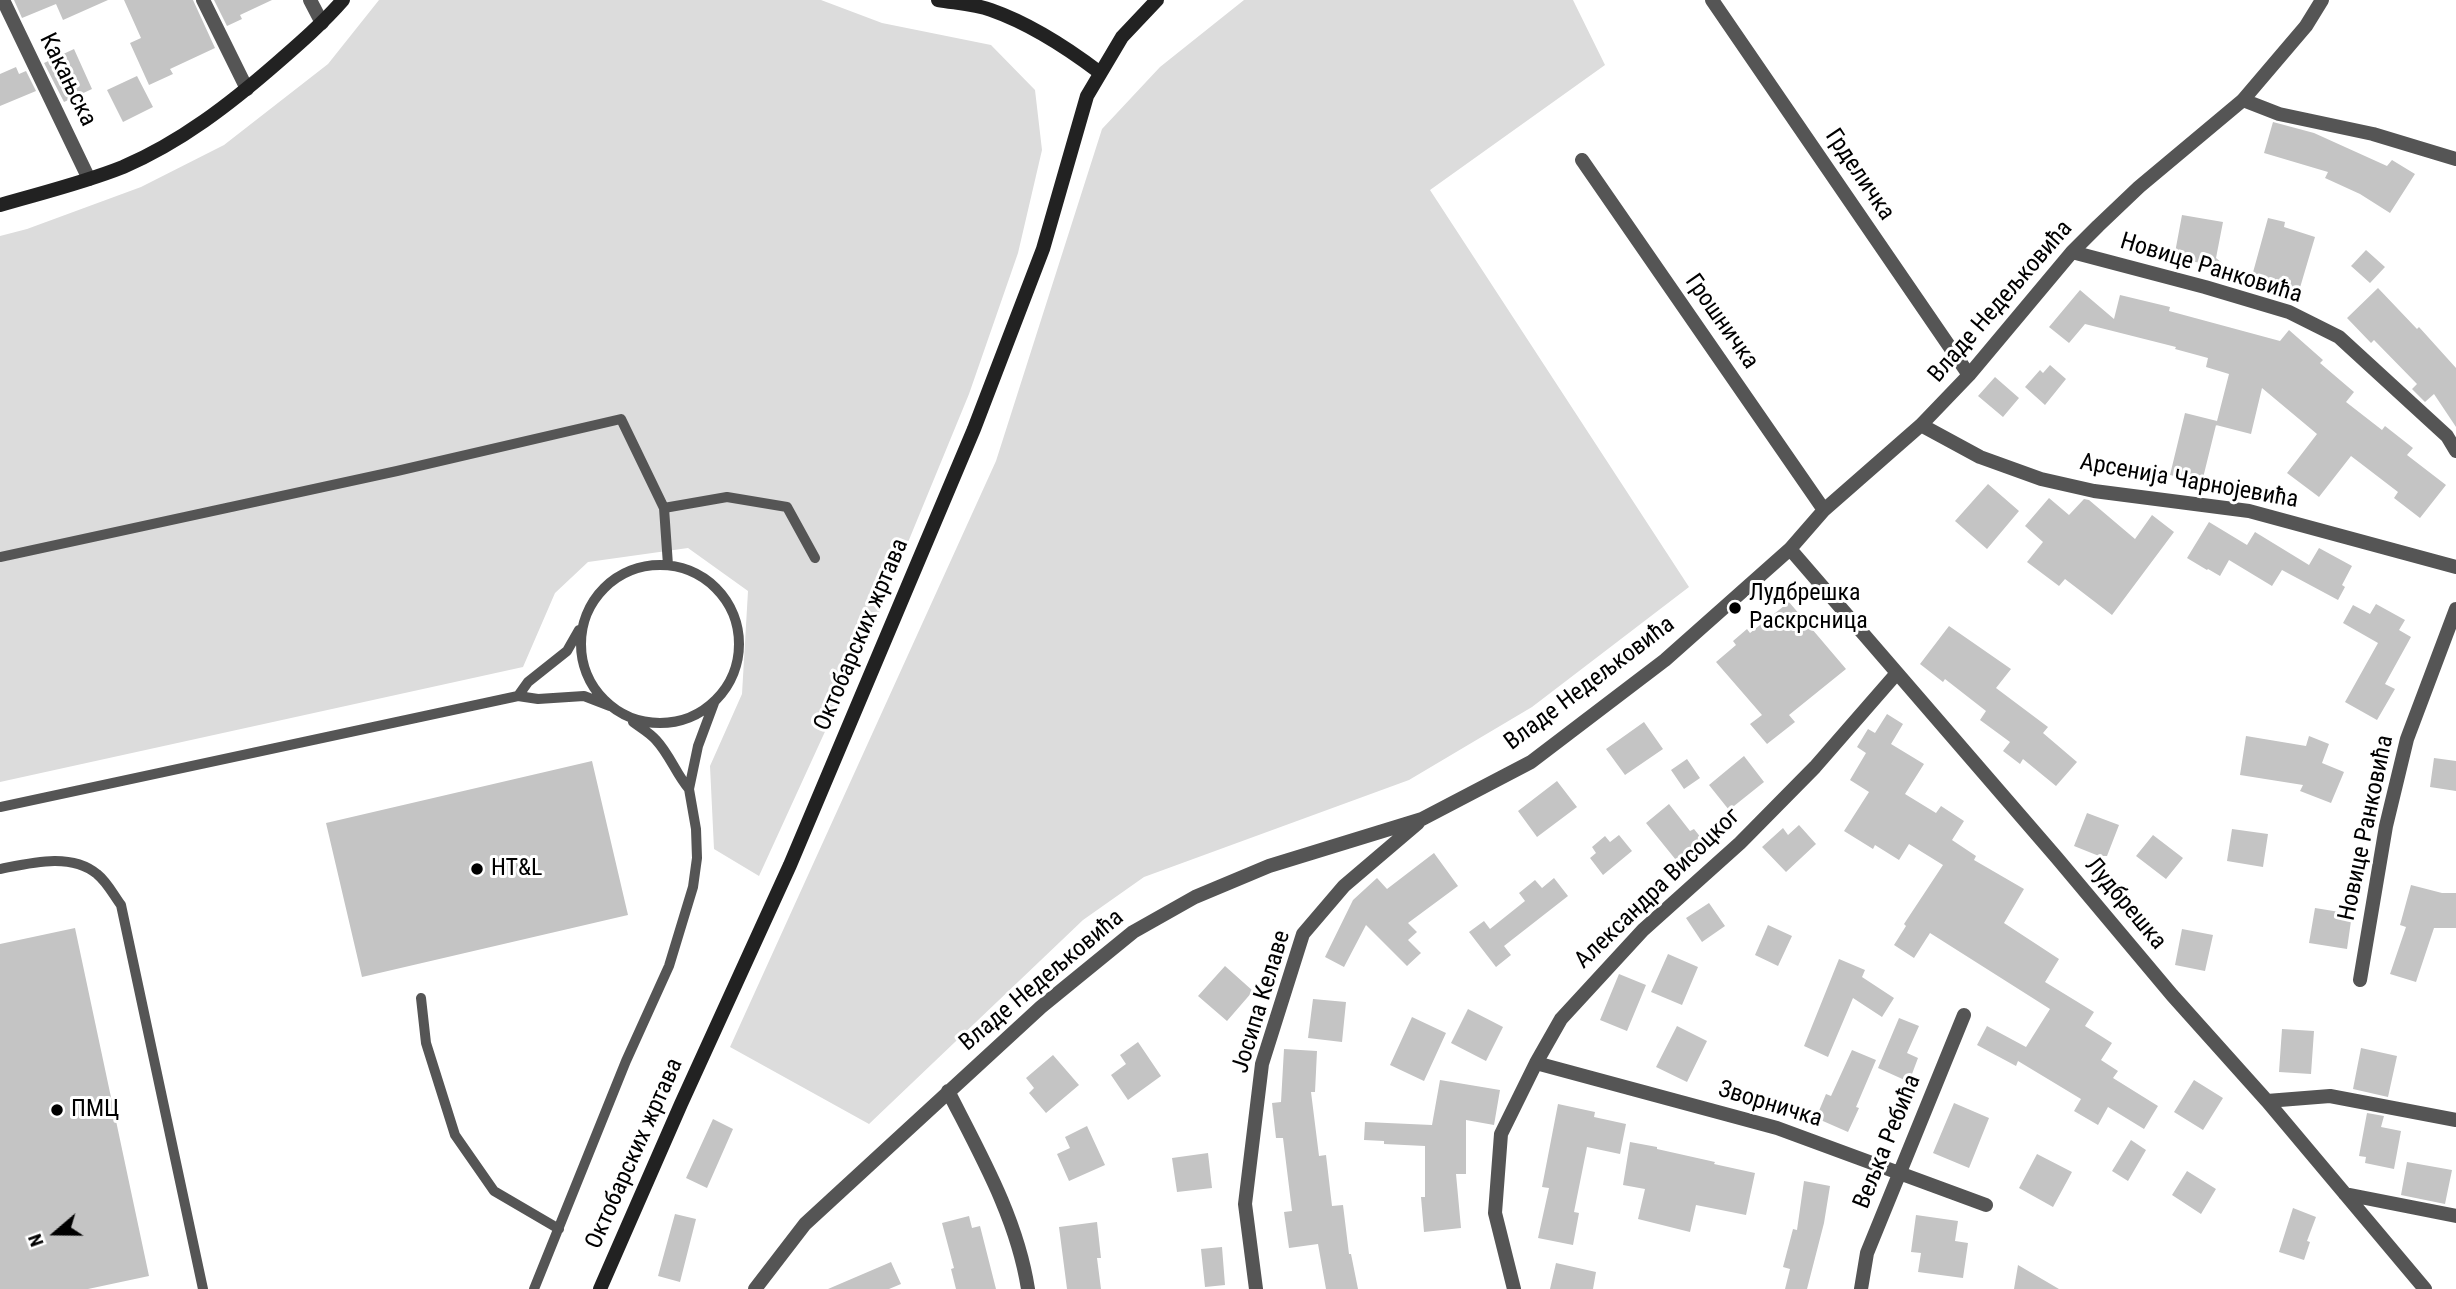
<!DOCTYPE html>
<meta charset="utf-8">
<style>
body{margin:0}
#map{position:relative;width:2456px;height:1289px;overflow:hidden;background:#fff;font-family:"Roboto Condensed",sans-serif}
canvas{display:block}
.north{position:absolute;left:21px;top:1198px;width:70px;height:70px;-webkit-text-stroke:5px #fff;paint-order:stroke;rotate:250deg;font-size:19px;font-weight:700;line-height:28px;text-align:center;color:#000}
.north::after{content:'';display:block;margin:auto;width:24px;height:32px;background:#000;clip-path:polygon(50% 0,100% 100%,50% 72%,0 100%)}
</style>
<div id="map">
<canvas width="2456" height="1289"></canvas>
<div class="north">N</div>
</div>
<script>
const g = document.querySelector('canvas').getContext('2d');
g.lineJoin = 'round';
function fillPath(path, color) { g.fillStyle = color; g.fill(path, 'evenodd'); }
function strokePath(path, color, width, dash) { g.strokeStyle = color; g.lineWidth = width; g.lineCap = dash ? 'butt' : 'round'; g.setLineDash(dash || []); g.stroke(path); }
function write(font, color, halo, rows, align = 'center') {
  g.font = font + ' "Roboto Condensed",sans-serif'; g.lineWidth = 6; g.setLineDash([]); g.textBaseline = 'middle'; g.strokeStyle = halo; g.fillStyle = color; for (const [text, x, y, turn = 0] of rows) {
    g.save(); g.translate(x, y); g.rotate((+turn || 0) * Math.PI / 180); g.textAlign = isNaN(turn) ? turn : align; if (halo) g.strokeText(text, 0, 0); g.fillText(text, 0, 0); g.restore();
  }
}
const green = new Path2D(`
 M 379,0 L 821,0 L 882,23 L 991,45 L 1035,90 L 1042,150 L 1018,253 L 969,394 L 876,620 L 759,876 L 714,849 L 710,766 L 742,694 L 748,591 L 688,548 L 588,562 L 555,593 L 523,667 L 0,782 L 0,236 L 27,229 L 141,187 L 224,145 L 328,64 Z
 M 1244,0 L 1573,0 L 1605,65 L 1430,190 L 1689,587 L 1532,707 L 1409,780 L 1144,877 L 1083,920 L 869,1124 L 730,1047 L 996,461 L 1102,129 L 1160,67 Z`);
const building = new Path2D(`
 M 14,0 L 108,0 L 63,20 L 56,4 L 22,18 Z
 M 124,0 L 193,0 L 215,48 L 170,69 L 173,74 L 149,85 L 130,43 L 141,38 Z
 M 214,0 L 272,0 L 240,15 L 242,19 L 227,26 Z
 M 74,49 L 92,89 L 64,102 L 44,63 Z
 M 16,67 L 19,74 L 26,71 L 36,91 L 0,106 L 0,74 Z
 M 137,76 L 153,107 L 123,122 L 107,90 Z
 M 2273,122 L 2314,133 L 2387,166 L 2392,160 L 2415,174 L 2390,213 L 2360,194 L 2325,178 L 2328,172 L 2264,153 Z
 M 2182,215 L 2223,222 L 2216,258 L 2228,268 L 2174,258 Z
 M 2268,218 L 2285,222 L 2284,227 L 2315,237 L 2299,291 L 2252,276 Z
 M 2366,250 L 2385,267 L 2370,283 L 2351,266 Z
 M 2378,288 L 2417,329 L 2419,327 L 2456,368 L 2456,427 L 2434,394 L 2425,402 L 2412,389 L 2417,384 L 2374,340 L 2371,343 L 2347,318 Z
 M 2080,290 L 2114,319 L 2120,295 L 2170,307 L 2169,311 L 2280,341 L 2289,330 L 2323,360 L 2320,363 L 2354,392 L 2346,402 L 2382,430 L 2385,426 L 2413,448 L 2407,455 L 2446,485 L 2420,518 L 2394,498 L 2398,492 L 2351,456 L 2319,497 L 2287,473 L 2317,434 L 2262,388 L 2251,434 L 2216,425 L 2229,374 L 2206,367 L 2208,358 L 2175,349 L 2176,347 L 2085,324 L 2069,343 L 2049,327 Z
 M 2050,365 L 2066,379 L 2045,405 L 2025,387 L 2040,370 L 2043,373 Z
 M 1995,377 L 2019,398 L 2003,417 L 1978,396 Z
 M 2185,413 L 2217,421 L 2202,482 L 2170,475 Z
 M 1988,484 L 2019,511 L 1987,549 L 1955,521 Z
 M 2049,498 L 2069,515 L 2084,499 L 2089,500 L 2135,539 L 2152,515 L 2174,532 L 2112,615 L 2065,579 L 2059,586 L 2027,562 L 2043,542 L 2025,526 Z
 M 2209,522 L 2247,545 L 2255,532 L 2309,565 L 2319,548 L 2352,566 L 2342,585 L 2345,587 L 2338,600 L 2282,570 L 2272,586 L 2229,560 L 2220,576 L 2208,569 L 2207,570 L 2187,558 Z
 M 1789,602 L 1846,669 L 1789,715 L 1795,722 L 1767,744 L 1750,724 L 1762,715 L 1716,662 L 1736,645 L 1733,641 L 1747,629 L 1750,633 Z
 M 2376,604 L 2405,620 L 2399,630 L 2411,637 L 2385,684 L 2395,689 L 2377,720 L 2345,702 L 2378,643 L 2343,623 L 2353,605 L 2370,614 Z
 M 1949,626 L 2011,669 L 1996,688 L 2048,727 L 2043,733 L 2077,762 L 2056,786 L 2023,759 L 2020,764 L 2003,751 L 2010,742 L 1980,720 L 1986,711 L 1945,679 L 1943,682 L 1920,664 Z
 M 1887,714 L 1903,724 L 1891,744 L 1924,764 L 1905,794 L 1936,813 L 1941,806 L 1964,821 L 1952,840 L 1976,856 L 1974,860 L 2024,889 L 2004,923 L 2059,959 L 2045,982 L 2094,1012 L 2085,1026 L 2112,1043 L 2101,1060 L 2118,1071 L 2113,1078 L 2158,1106 L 2144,1129 L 2108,1107 L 2098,1125 L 2074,1111 L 2081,1099 L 2018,1061 L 2016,1066 L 1977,1045 L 1987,1026 L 2026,1047 L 2050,1009 L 1930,933 L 1914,958 L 1894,945 L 1906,926 L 1904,924 L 1943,865 L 1909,844 L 1899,860 L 1875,845 L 1873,849 L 1844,831 L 1869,792 L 1850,780 L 1866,753 L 1857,747 L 1868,729 L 1875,733 Z
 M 1644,722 L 1663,749 L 1625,775 L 1606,749 Z
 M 2246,736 L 2306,746 L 2309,736 L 2329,744 L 2322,763 L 2344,772 L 2331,803 L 2300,791 L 2303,785 L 2240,775 Z
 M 1744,756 L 1764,782 L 1729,810 L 1709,785 Z
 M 2434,758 L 2456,761 L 2456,791 L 2430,787 Z
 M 1687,759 L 1700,778 L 1684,789 L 1671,770 Z
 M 592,761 L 628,915 L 362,977 L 326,823 Z
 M 1557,781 L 1577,807 L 1537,837 L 1518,811 Z
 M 1669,804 L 1690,831 L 1694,829 L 1706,844 L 1680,865 L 1646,823 Z
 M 2087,813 L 2119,825 L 2107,856 L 2099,856 L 2074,846 Z
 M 1799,825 L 1816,844 L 1786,872 L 1762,847 L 1783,828 L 1788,835 Z
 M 2232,829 L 2268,834 L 2263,867 L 2227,861 Z
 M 1619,835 L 1632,851 L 1603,875 L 1590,858 L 1596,853 L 1592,847 L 1605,836 L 1610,842 Z
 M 2153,835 L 2183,858 L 2166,879 L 2136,856 Z
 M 1434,853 L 1458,886 L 1408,923 L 1417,932 L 1408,940 L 1421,953 L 1407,966 L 1366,925 L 1344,967 L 1325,957 L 1353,900 L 1377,878 L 1387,889 Z
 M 1554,878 L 1568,896 L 1504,946 L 1511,955 L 1496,967 L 1469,932 L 1484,921 L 1490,929 L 1525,901 L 1519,893 L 1535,880 L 1542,888 Z
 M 2411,885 L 2442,893 L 2456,893 L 2456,928 L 2434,928 L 2416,982 L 2390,974 L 2406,927 L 2400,925 Z
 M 1709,903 L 1725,926 L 1702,942 L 1686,918 Z
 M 2315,908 L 2352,914 L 2347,949 L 2309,943 Z
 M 1768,925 L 1792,936 L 1778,966 L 1755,955 Z
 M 75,928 L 149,1276 L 88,1289 L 0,1289 L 0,944 Z
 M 2182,929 L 2213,935 L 2205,971 L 2175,965 Z
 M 1668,954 L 1698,967 L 1682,1005 L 1651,992 Z
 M 1839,959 L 1865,970 L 1862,977 L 1894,998 L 1882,1017 L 1853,998 L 1828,1057 L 1804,1046 Z
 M 1225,966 L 1253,991 L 1227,1021 L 1198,996 Z
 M 1619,974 L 1646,985 L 1627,1031 L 1600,1020 Z
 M 1313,999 L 1346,1002 L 1342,1042 L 1308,1038 Z
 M 1468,1009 L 1503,1027 L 1486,1061 L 1451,1043 Z
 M 1412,1017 L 1446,1033 L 1424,1081 L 1390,1065 Z
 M 1899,1018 L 1919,1026 L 1907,1053 L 1918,1058 L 1909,1082 L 1878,1068 Z
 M 1677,1026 L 1707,1041 L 1687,1082 L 1656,1067 Z
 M 2282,1029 L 2314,1031 L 2311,1074 L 2279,1072 Z
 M 1138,1042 L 1161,1076 L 1128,1100 L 1111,1075 L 1126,1064 L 1120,1055 Z
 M 2361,1048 L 2397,1056 L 2388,1097 L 2353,1089 Z
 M 1284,1049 L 1317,1051 L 1315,1092 L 1311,1092 L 1319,1156 L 1326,1155 L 1332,1206 L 1343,1205 L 1349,1254 L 1351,1254 L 1358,1289 L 1326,1289 L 1318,1244 L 1289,1248 L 1284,1212 L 1292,1211 L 1283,1138 L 1276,1138 L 1272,1103 L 1281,1102 Z
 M 1852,1050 L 1876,1060 L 1856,1107 L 1859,1108 L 1848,1132 L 1816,1118 L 1826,1094 L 1831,1096 Z
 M 1053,1055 L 1079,1085 L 1046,1113 L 1029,1093 L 1034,1088 L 1026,1078 Z
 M 1440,1080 L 1500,1090 L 1494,1125 L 1466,1120 L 1466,1174 L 1456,1174 L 1461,1228 L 1424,1232 L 1421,1197 L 1425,1197 L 1425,1146 L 1384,1144 L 1384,1141 L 1364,1140 L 1365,1122 L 1432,1125 Z
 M 2194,1080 L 2223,1098 L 2203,1130 L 2174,1112 Z
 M 1954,1103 L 1989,1118 L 1969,1168 L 1933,1153 Z
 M 1558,1104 L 1595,1112 L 1594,1117 L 1626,1124 L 1620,1154 L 1587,1147 L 1574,1212 L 1579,1213 L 1573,1245 L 1538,1238 L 1549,1188 L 1542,1187 Z
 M 2367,1113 L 2384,1116 L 2381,1127 L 2401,1131 L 2394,1169 L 2365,1163 L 2366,1157 L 2359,1156 Z
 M 713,1119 L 733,1129 L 707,1188 L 686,1178 Z
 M 1087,1126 L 1105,1165 L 1069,1181 L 1057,1154 L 1070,1148 L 1065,1137 Z
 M 2131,1140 L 2146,1150 L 2128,1181 L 2112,1171 Z
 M 1630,1142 L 1657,1147 L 1657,1149 L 1715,1162 L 1714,1164 L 1755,1173 L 1746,1215 L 1696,1205 L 1690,1232 L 1638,1219 L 1645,1189 L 1623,1185 Z
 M 1208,1153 L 1212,1188 L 1177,1192 L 1172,1158 Z
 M 2037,1154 L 2072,1172 L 2053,1207 L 2019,1188 Z
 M 2407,1162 L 2452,1170 L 2445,1204 L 2401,1195 Z
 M 2187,1171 L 2216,1189 L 2201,1214 L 2172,1195 Z
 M 1804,1181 L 1830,1186 L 1824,1223 L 1807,1289 L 1785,1289 L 1790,1269 L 1783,1267 L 1793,1229 L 1797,1230 Z
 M 2293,1208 L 2316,1217 L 2307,1241 L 2310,1242 L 2304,1260 L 2279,1252 Z
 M 675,1214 L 696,1219 L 680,1282 L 658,1276 Z
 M 1916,1215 L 1958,1221 L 1955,1241 L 1968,1243 L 1963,1278 L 1918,1272 L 1921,1253 L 1911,1252 Z
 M 969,1216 L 972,1228 L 980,1226 L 996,1289 L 956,1289 L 951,1269 L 954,1268 L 942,1223 Z
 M 1097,1222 L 1101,1258 L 1097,1258 L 1101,1289 L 1067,1289 L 1059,1227 Z
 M 1222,1247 L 1225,1285 L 1205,1287 L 1201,1249 Z
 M 891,1262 L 901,1284 L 889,1289 L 828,1289 Z
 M 1556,1263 L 1596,1272 L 1593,1289 L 1550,1289 Z
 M 2018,1265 L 2059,1289 L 2014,1289 Z`);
const lane = new Path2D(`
 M 664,508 L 727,497 L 787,507 L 815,558
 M 0,557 L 397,471 L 621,419 L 664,508 L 668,565
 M581 644a79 79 0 1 1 158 0a79 79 0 1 1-158 0Z
 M 518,696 L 528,682 L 567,651 L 579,630
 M 633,722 C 641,728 650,733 656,740 C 670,755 676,774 689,789
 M 0,807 L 518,696 L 538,699 L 584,696 L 610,706
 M 0,869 C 30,863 71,852 97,874 C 107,882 113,894 121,905 L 203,1289
 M 421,998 L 426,1043 L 455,1135 L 494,1191 L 559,1229
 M 534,1289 L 626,1061 L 669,966 L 693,887 L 697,858 L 696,829 L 689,789 L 698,746 L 714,703`);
const street = new Path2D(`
 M 3,0 L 89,179
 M 203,0 L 247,89
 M 310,0 L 322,23
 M 1712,0 L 1969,375
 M 2243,100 L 2279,114 L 2373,134 L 2456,159
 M 1582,160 L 1824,510
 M 2072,252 L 2205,287 L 2289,312 L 2339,337 L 2447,436 L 2456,451
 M 1921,425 L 1980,457 L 2041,479 L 2094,491 L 2249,511 L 2456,567
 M 1790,549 L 2057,858 L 2172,995 L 2267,1101 L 2425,1289
 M 2360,980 L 2386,826 L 2407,739 L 2456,609
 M 1536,1063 L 1777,1128 L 1986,1205
 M 948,1091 C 980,1154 1017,1218 1028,1289
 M 2267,1101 L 2330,1096 L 2456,1120
 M 2345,1194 L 2456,1216
 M 755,1289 L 805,1224 L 1041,1007 L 1133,932 L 1195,897 L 1269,866 L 1422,819 L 1531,762 L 1665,660 L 1790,549 L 1824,510 L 1921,425 L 1969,375 L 2072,252 L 2098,226 L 2139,187 L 2243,100 L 2306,26 L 2322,0
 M 1256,1289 L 1245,1204 L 1262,1064 L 1303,934 L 1344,886 L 1418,823
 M 1514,1289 L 1495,1213 L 1501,1134 L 1536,1063 L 1561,1019 L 1643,930 L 1740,843 L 1815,767 L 1897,673
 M 1861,1289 L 1867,1253 L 1964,1015`);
const secondary = new Path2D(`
 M 938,0 C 955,3 975,4 991,10 C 1031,24 1066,47 1099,72
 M 0,205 C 41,193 83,183 123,167 C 181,142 230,104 277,63 C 300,43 323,23 343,0
 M 600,1289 L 681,1104 L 790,865 L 974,429 L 1043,249 L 1087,96 L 1122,37 L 1157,0`);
const markers = [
 [1735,608,7,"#000"],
 [477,869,7,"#000"],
 [57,1110,7,"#000"]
];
const streetNames = [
 ["Какањска",67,80,64],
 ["Грделичка",1859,175,56],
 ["Новице Ранковића",2211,269,17],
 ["Владе Недељковића",2001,302,-49],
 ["Грошничка",1721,322,55],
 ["Арсенија Чарнојевића",2189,482,10],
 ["Октобарских жртава",862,635,-67],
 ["Владе Недељковића",1590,684,-37],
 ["Новице Ранковића",2367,828,-78],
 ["Александра Висоцког",1658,889,-44],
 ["Лудбрешка",2125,904,50],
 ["Владе Недељковића",1042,981,-40],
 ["Јосипа Келаве",1262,1002,-73],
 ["Зворничка",1770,1105,17],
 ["Вељка Ребића",1888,1142,-68],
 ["Октобарских жртава",635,1154,-66]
];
const poiNames = [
 ["Лудбрешка",1749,594],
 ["Раскрсница",1749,622],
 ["HT&L",491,869],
 ["ПМЦ",71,1110]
];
fillPath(green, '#dcdcdc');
fillPath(building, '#c4c4c4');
strokePath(lane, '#555', 10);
strokePath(street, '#555', 14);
strokePath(secondary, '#222', 14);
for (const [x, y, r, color] of markers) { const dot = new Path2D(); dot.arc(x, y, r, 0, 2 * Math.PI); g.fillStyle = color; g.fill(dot); strokePath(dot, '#fff', 2.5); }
write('24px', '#000', '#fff', streetNames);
write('24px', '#000', '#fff', poiNames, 'left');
</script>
